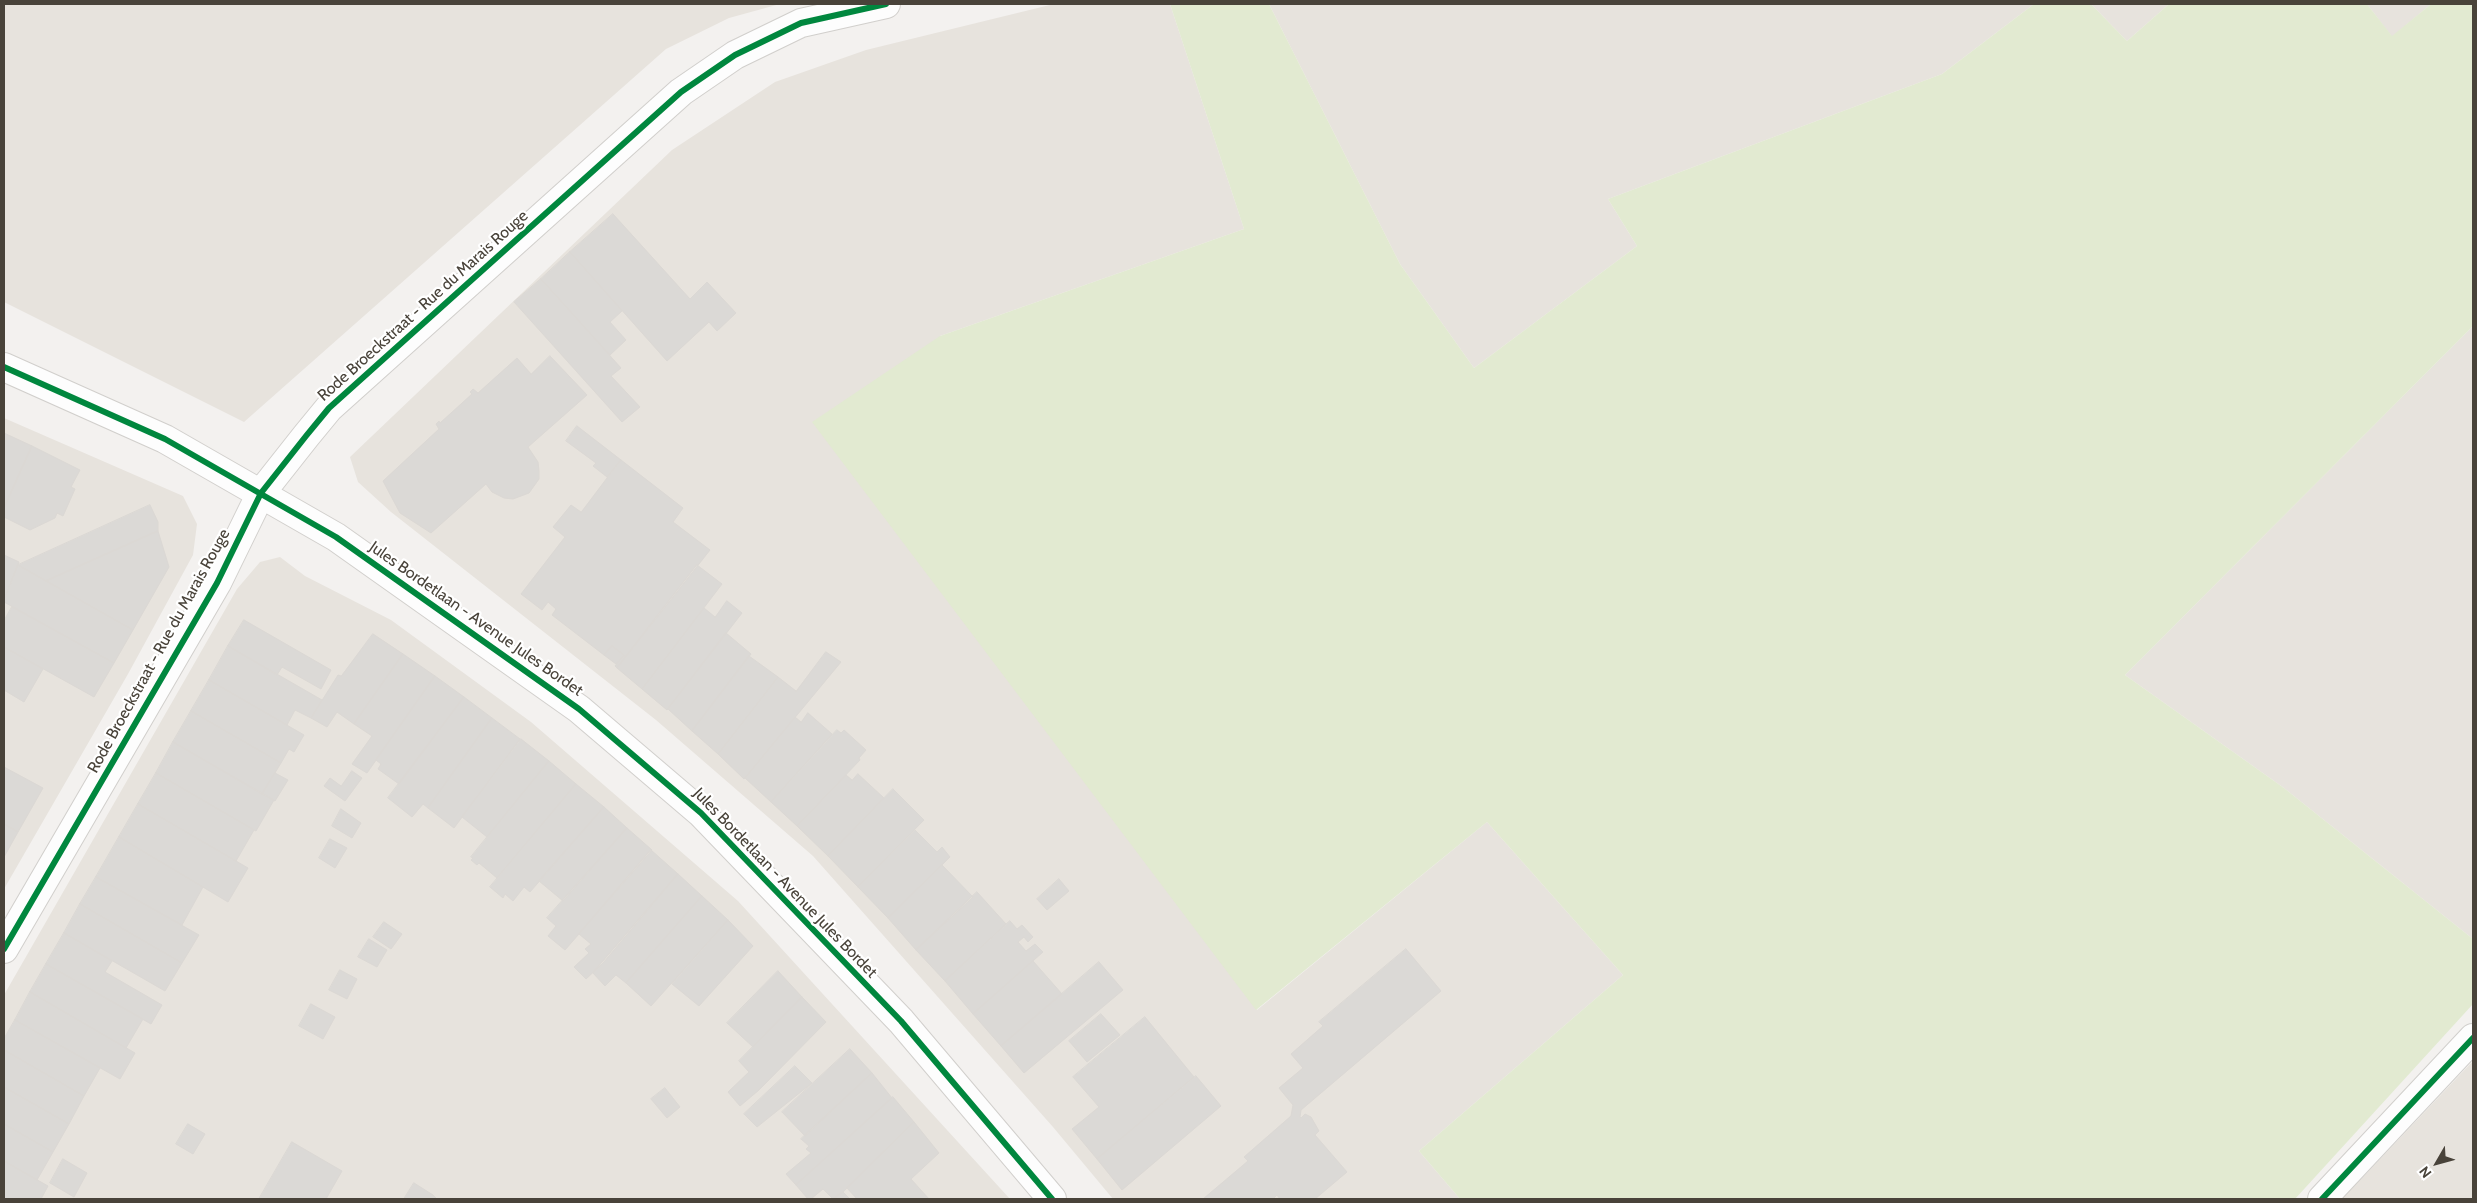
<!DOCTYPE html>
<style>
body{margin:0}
#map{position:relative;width:2477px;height:1203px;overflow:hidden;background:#f3f1ef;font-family:Cabin,sans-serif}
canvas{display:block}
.frame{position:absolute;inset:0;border:5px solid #49433a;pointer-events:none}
.north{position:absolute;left:2412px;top:1138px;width:50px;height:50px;-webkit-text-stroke:4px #fff;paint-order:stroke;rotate:232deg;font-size:14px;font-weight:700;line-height:20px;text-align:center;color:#49433a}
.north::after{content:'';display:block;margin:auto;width:18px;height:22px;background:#49433a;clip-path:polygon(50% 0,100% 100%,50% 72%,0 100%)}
</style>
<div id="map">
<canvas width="2477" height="1203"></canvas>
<div class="frame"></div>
<div class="north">N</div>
</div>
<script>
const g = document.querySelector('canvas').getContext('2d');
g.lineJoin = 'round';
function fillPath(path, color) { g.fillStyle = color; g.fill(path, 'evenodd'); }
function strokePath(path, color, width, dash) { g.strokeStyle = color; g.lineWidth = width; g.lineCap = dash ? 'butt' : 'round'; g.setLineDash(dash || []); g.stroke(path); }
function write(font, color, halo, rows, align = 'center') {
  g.font = font + ' Cabin,sans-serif'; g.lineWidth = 4.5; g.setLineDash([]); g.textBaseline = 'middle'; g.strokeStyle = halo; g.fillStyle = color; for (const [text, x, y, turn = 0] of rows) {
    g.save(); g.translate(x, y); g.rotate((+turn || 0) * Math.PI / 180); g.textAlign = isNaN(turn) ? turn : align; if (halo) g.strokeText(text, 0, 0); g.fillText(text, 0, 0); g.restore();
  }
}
const residential = new Path2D(`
 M 4,4 L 780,4 L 729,18 L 666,49 L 244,422 L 4,302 Z
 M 1054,4 L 1170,4 L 1244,229 L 940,336 L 1257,1010 L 1487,822 L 1623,975 L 1419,1151 L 1460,1199 L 1113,1199 L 1053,1127 L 813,856 L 656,720 L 391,512 L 358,482 L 350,457 L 672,150 L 775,82 L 866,50 Z
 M 1269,4 L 2034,4 L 1942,74 L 1608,199 L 1637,246 L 1474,368 L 1400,264 Z
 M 2091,4 L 2169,4 L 2127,41 Z
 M 2367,4 L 2431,4 L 2392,37 Z
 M 2473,326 L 2473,939 L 2284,788 L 2125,675 Z
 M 4,418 L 183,496 L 197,524 L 193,555 L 128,674 L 4,889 Z
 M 280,557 L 305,576 L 391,620 L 531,722 L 738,901 L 1010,1199 L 4,1199 L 4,995 L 237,589 L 260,562 Z
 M 2473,1061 L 2473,1199 L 2341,1199 L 2365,1175 Z`);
const green = new Path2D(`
 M 1170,4 L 1269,4 L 1400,264 L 1474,368 L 1637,246 L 1608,199 L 1942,74 L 2034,4 L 2091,4 L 2127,41 L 2169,4 L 2367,4 L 2392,36 L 2431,4 L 2473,4 L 2473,326 L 2125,675 L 2284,788 L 2473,939 L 2473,1004 L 2295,1199 L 1460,1199 L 1419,1151 L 1623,975 L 1487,822 L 1256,1010 L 812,422 L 940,336 L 1244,229 Z`);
const building = new Path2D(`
 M 613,214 L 690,299 L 707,282 L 736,313 L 717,331 L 709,322 L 667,361 L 570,252 Z
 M 570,252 L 622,311 L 610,322 L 626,340 L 610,355 L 541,279 Z
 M 541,279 L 621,368 L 611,376 L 640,407 L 622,422 L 514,302 Z
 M 550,356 L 587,395 L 528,447 L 538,462 L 539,471 L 539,479 L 529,493 L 513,499 L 504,498 L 492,492 L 486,484 L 431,533 L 400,513 L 383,481 L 439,429 L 436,424 L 439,421 L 440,423 L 472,394 L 470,392 L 473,389 L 478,393 L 517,358 L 531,374 Z
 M 577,426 L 621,460 L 607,477 L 593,466 L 596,463 L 566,441 Z
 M 4,433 L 32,446 L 4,508 Z
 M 32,446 L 80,470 L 71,487 L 75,489 L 63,516 L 57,513 L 55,518 L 30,530 L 4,517 L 4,508 Z
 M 621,460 L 683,508 L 673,522 L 710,550 L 617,668 L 615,666 L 624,655 L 612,646 L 604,655 L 552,615 L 556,609 L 548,602 L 542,610 L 521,594 L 565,537 L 553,527 L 571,505 L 581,512 Z
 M 150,505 L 158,522 L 158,531 L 46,581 L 18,565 Z
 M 158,531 L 169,567 L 133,630 L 46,581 Z
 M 4,555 L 19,562 L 4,600 Z
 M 18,565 L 133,630 L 114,663 L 4,602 Z
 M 697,565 L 722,584 L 642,689 L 617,668 Z
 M 727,601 L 742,613 L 667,710 L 642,689 L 704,608 L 715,617 Z
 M 12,607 L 114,663 L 94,697 L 4,647 L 4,621 Z
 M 244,620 L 331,670 L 321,689 L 282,667 L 277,675 L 228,646 Z
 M 726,633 L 751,654 L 692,731 L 668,709 Z
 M 373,634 L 403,654 L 354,724 L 337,712 L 327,727 L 311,718 L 338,675 L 341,676 Z
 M 228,646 L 322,700 L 311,718 L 295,710 L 287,725 L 209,680 Z
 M 612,646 L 624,655 L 616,664 L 604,655 Z
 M 4,647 L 43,669 L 24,702 L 4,690 Z
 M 826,652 L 841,662 L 744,779 L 718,754 L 778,677 L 796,691 Z
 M 403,654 L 435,676 L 367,773 L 352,764 L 372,736 L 354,724 Z
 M 749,656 L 778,677 L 718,754 L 692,731 Z
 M 435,676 L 464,697 L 399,784 L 378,769 L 381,764 L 376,760 Z
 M 209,680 L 304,735 L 294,752 L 289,749 L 281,763 L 191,711 Z
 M 464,697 L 492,718 L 428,808 L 423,804 L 412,817 L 388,798 Z
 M 191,711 L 281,763 L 262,794 L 173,742 Z
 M 808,713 L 832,734 L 771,802 L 745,778 L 795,717 L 801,722 Z
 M 492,718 L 520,739 L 454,828 L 428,808 Z
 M 837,730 L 841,733 L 844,730 L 866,750 L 859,758 L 860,760 L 797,826 L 771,802 Z
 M 521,739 L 549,761 L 487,837 L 462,817 Z
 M 173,742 L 274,800 L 256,831 L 156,773 Z
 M 549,761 L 576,784 L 497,878 L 479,863 L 477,865 L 471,860 L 473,858 L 471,857 Z
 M 4,767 L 43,788 L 18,832 L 4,824 Z
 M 352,771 L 362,778 L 345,801 L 324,786 L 330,778 L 341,786 Z
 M 156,773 L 254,830 L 236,861 L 138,804 Z
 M 275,773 L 288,780 L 275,801 L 262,794 Z
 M 858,774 L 884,798 L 828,856 L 797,826 L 846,775 L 852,780 Z
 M 576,784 L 604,807 L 530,892 L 524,887 L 513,901 L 505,894 L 503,898 L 490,887 Z
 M 893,789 L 924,820 L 858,887 L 828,856 Z
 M 138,804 L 248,868 L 228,902 L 119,837 Z
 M 604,807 L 627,828 L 563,901 L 539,881 Z
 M 341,809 L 361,823 L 352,838 L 332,826 Z
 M 4,824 L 18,832 L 4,857 Z
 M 627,828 L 652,850 L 565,950 L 548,936 L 556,926 L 547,918 Z
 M 915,830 L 937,852 L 942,847 L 950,857 L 888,918 L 858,887 Z
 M 119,837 L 203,887 L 182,925 L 96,877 Z
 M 330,839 L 347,848 L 335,868 L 319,858 Z
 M 651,850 L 678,874 L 603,963 L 586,979 L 574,967 L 589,953 L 585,949 L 591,944 L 579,934 Z
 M 942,865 L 973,897 L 916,950 L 888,918 Z
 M 678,874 L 702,896 L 626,983 L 616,975 L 605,986 L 593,973 Z
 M 96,877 L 199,935 L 182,963 L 80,904 Z
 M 1059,879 L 1069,891 L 1047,910 L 1037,899 Z
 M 977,892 L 1006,924 L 945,981 L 916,950 Z
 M 702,896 L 728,920 L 651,1006 L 626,983 Z
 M 80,904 L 182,963 L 165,991 L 64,933 Z
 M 728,920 L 753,946 L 699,1006 L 672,984 Z
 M 1010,921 L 1017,929 L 1022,925 L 1033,937 L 1028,942 L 1024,937 L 1018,942 L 1026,951 L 1035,944 L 1043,952 L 973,1014 L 945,981 Z
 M 384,922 L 402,934 L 391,949 L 373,937 Z
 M 64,933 L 112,961 L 105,972 L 162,1005 L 151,1024 L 46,964 Z
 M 369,939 L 387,950 L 377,967 L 358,957 Z
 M 1406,949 L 1441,991 L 1301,1110 L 1300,1117 L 1301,1118 L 1305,1114 L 1311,1117 L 1319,1131 L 1315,1135 L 1347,1172 L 1315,1199 L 1280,1199 L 1277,1195 L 1273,1199 L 1203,1199 L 1248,1161 L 1244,1157 L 1291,1116 L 1293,1105 L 1279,1088 L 1303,1068 L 1291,1054 L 1323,1026 L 1319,1022 Z
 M 1033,961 L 1062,994 L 1001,1046 L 973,1014 Z
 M 1099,962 L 1123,990 L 1024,1073 L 1001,1046 Z
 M 46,964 L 143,1019 L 126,1048 L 30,992 Z
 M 340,970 L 357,979 L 347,999 L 329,990 Z
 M 778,971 L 802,997 L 753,1047 L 727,1023 Z
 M 30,992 L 135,1053 L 120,1079 L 15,1020 Z
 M 802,997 L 826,1022 L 759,1090 L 740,1106 L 728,1092 L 749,1072 L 739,1061 Z
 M 311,1004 L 335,1017 L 323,1039 L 299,1026 Z
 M 1101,1014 L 1120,1035 L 1087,1062 L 1069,1041 Z
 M 1145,1017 L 1194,1077 L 1097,1159 L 1072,1129 L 1099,1107 L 1073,1077 Z
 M 15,1020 L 100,1068 L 84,1096 L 4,1050 L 4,1039 Z
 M 850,1049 L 872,1073 L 805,1136 L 782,1112 Z
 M 4,1050 L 84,1096 L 69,1124 L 4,1087 Z
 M 795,1066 L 812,1083 L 757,1127 L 744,1114 Z
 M 872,1073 L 892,1098 L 796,1185 L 786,1174 L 811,1153 L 806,1149 L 809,1146 L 801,1139 Z
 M 1196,1076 L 1221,1106 L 1122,1190 L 1097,1159 Z
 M 4,1087 L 69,1124 L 53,1152 L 4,1124 Z
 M 665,1088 L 680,1107 L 667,1118 L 651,1099 Z
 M 893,1097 L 914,1122 L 843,1192 L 833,1199 L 823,1189 L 811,1199 L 808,1199 L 796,1185 Z
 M 914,1122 L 939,1153 L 911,1179 L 929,1199 L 857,1199 L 847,1188 Z
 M 4,1124 L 53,1152 L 37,1180 L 4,1161 Z
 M 188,1124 L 205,1134 L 193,1154 L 176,1144 Z
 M 292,1142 L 342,1171 L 326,1199 L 259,1199 Z
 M 63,1159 L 87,1173 L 74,1197 L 50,1183 Z
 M 4,1161 L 48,1186 L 41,1199 L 4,1199 Z
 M 414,1183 L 433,1195 L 437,1199 L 404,1199 Z
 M 843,1192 L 850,1199 L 833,1199 Z`);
const minor = new Path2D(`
 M 4,949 L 217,583 L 261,493 L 306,436 L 329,408 L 681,92 L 735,55 L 801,23 L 886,4
 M 2322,1199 L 2473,1038`);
const tertiary = new Path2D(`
 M 4,367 L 165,439 L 336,537 L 579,709 L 701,813 L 901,1021 L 1052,1199`);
const cycleway = new Path2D(`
 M 4,367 L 165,439 L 336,537 L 579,709 L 701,813 L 901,1021 L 1052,1199
 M 4,949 L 217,583 L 261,493 L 306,436 L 329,408 L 681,92 L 735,55 L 801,23 L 886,4
 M 2322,1199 L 2473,1038`);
const streetNames = [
 ["Rode Broeckstraat - Rue du Marais Rouge",423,306,-42],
 ["Jules Bordetlaan - Avenue Jules Bordet",476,619,35],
 ["Rode Broeckstraat - Rue du Marais Rouge",159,651,-61],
 ["Jules Bordetlaan - Avenue Jules Bordet",785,883,46]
];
fillPath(residential, '#e7e3dd');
fillPath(green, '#e2ead1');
fillPath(building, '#dbd9d6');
strokePath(building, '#dbd8d4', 1);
strokePath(minor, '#d1cfcc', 30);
strokePath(tertiary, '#d1cfcc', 30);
strokePath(minor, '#fdfdfd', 28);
strokePath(tertiary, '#fdfdfd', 28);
strokePath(cycleway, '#00873e', 6);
write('16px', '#49433a', '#fff', streetNames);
</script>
